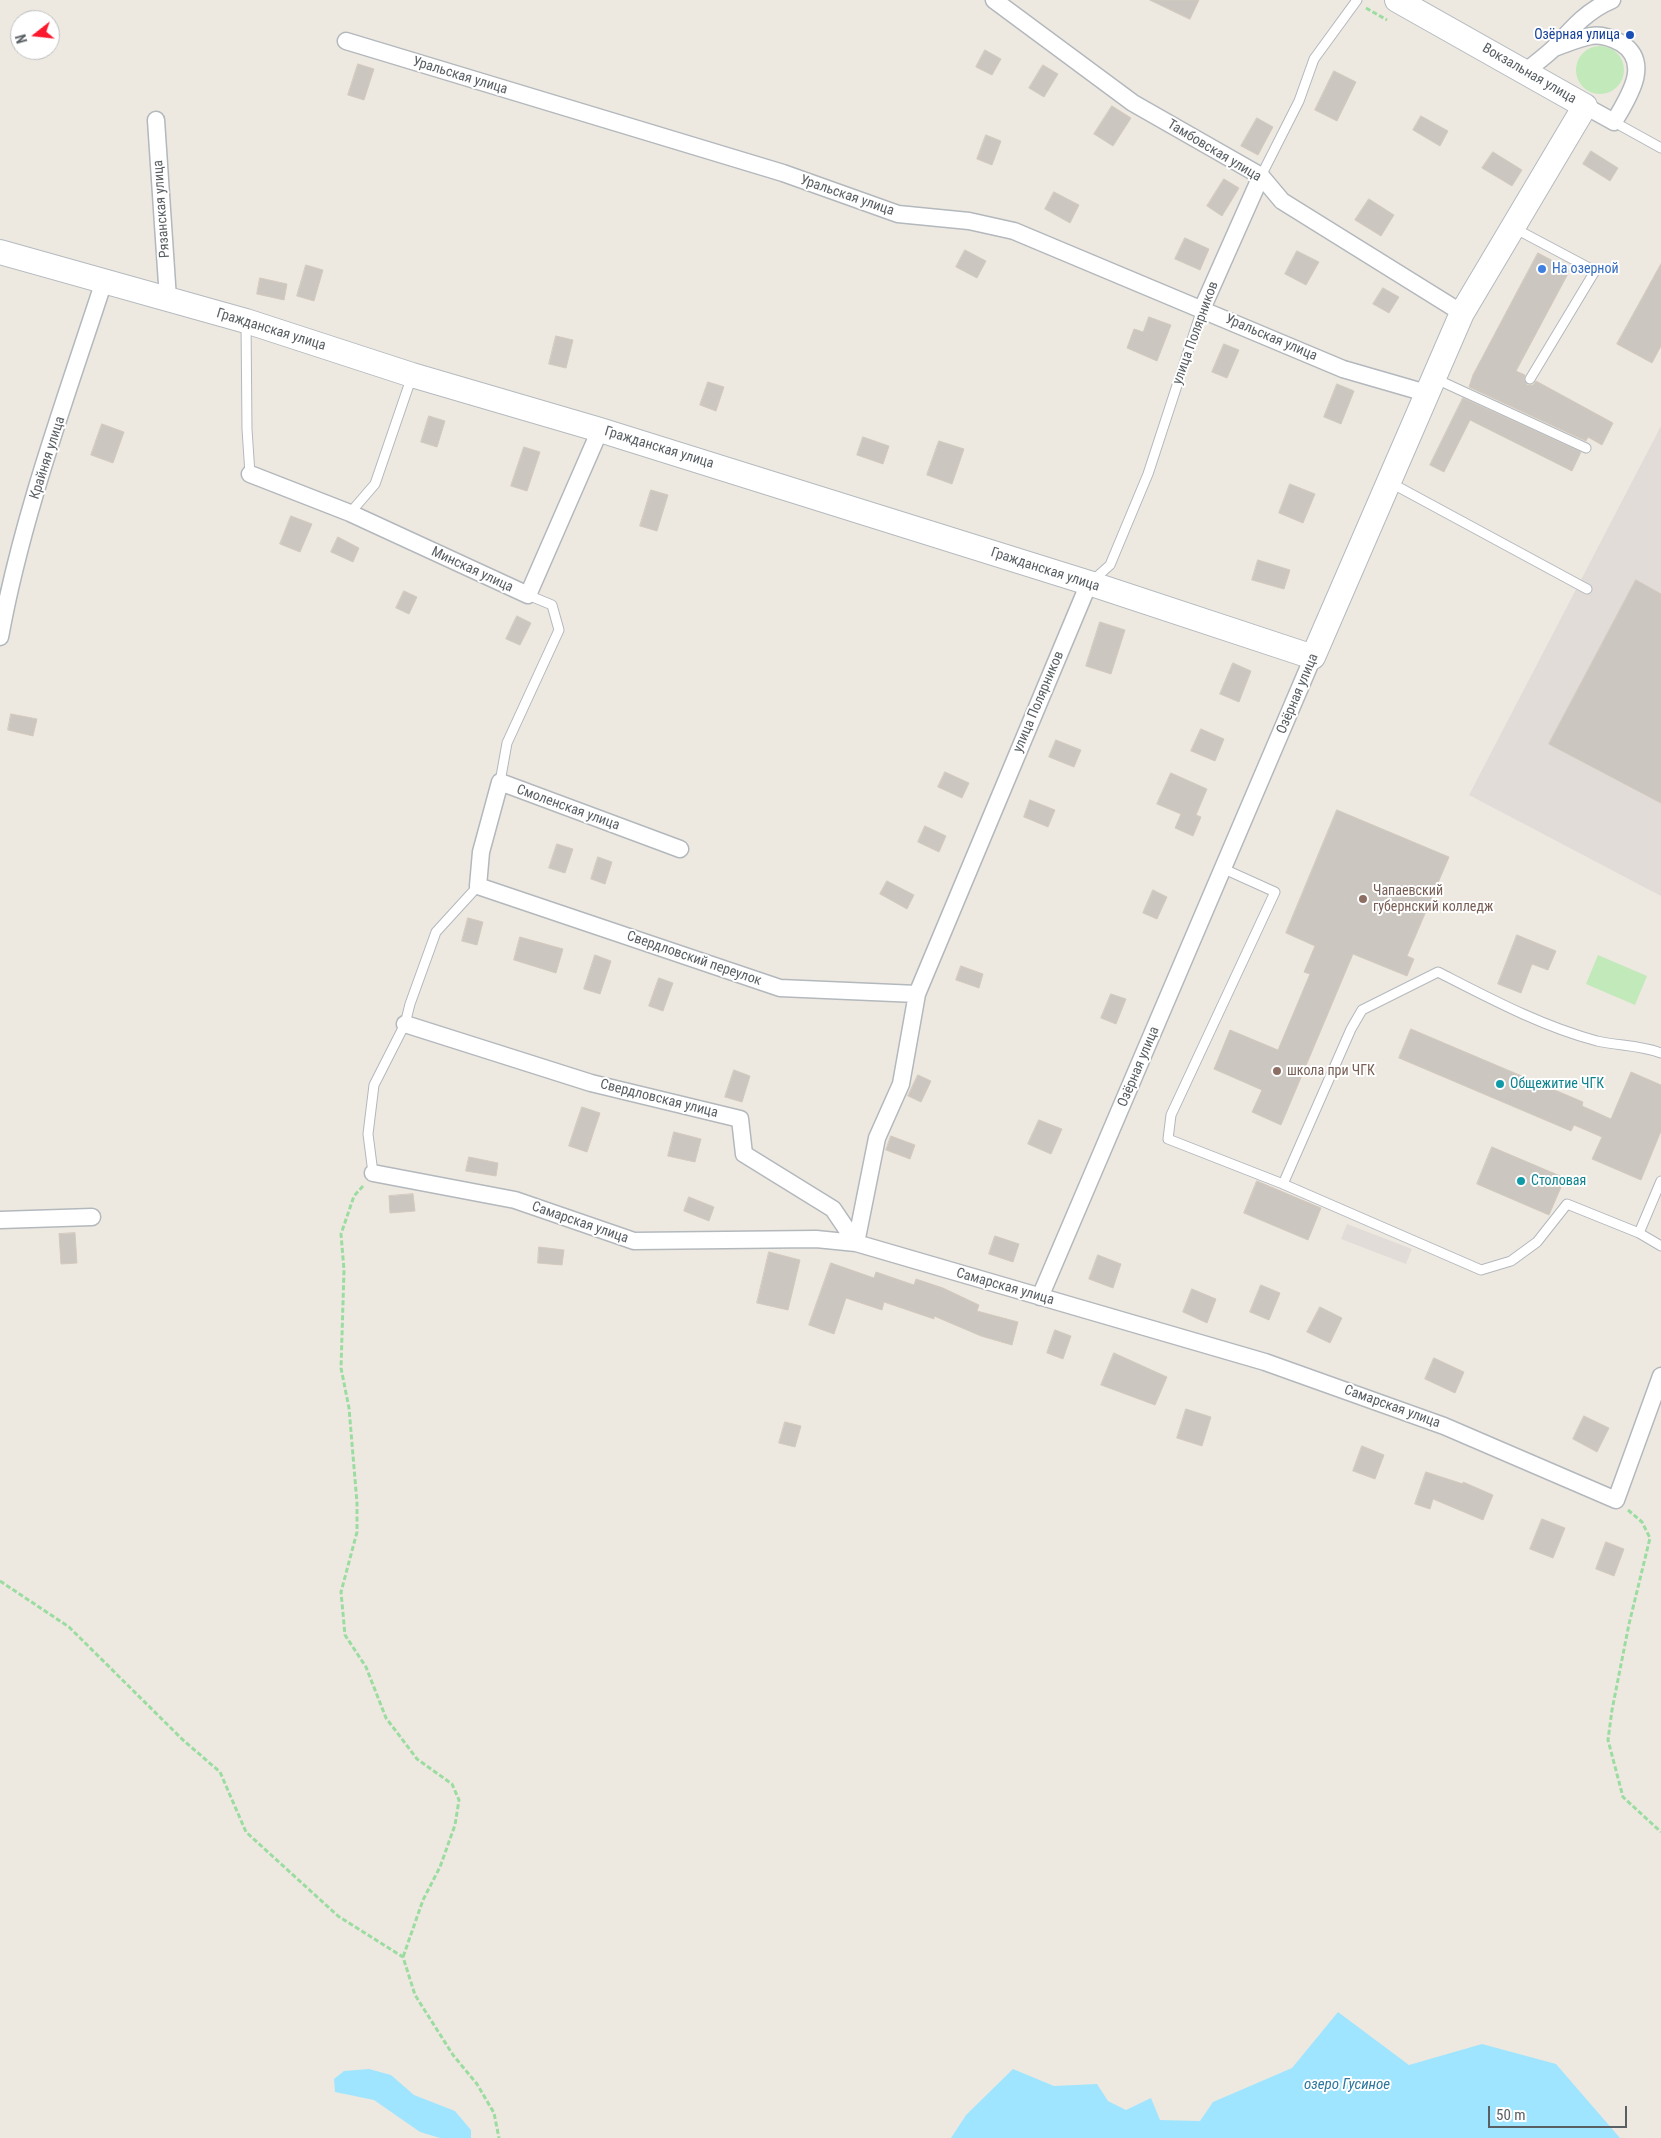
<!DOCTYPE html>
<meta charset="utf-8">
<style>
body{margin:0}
#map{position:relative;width:1661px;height:2138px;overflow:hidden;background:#eee9e0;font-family:"Roboto Condensed",sans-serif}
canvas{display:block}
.north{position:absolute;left:10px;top:10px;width:50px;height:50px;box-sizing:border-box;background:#fff;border:1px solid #bdbfc1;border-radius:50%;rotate:254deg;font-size:14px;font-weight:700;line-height:20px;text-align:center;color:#595f63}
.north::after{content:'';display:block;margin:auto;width:18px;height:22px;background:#fb192d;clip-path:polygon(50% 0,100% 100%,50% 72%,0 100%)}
.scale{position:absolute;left:1488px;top:2106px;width:139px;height:22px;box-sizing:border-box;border:2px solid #595f63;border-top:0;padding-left:6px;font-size:15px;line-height:18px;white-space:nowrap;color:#595f63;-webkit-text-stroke:4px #fff;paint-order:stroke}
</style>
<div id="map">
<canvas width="1661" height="2138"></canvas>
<div class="north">N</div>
<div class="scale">50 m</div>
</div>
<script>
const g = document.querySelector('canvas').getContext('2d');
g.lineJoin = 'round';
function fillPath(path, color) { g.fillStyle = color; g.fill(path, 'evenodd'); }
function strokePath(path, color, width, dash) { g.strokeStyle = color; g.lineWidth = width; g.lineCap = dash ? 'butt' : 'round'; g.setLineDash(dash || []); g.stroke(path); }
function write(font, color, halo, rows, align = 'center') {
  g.font = font + ' "Roboto Condensed",sans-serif'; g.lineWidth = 4; g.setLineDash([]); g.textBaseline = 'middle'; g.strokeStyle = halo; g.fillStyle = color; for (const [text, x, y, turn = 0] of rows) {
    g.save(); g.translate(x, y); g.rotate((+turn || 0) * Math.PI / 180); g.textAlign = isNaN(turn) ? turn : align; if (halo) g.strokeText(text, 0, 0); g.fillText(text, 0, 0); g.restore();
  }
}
const industrial = new Path2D(`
 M 1661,426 L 1661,896 L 1469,795 Z
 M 1347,1224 L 1412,1249 L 1406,1264 L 1341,1239 Z`);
const green = new Path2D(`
 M1576 70a24 24 0 1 1 48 0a24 24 0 1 1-48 0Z
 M 1598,955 L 1647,976 L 1635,1005 L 1586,984 Z`);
const water = new Path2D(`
 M 1338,2012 L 1409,2065 L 1482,2044 L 1556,2064 L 1620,2138 L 951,2138 L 966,2115 L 1013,2069 L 1054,2086 L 1097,2084 L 1108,2101 L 1126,2110 L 1151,2098 L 1160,2120 L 1200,2121 L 1213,2102 L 1292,2068 Z
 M 369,2069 L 391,2075 L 414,2095 L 455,2111 L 471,2130 L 471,2138 L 440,2138 L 420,2132 L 374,2100 L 335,2092 L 334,2079 L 344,2071 Z`);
const building = new Path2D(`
 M 1150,0 L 1199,0 L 1190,19 Z
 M 985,50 L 1001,59 L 992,75 L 976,67 Z
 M 358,64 L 374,69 L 364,100 L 348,95 Z
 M 1043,65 L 1058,74 L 1044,97 L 1029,88 Z
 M 1334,71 L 1356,82 L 1337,121 L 1315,110 Z
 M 1112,106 L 1131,118 L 1113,146 L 1094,134 Z
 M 1421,116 L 1448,131 L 1440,146 L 1413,130 Z
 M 1257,118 L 1273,127 L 1258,155 L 1241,146 Z
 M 986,135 L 1001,141 L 992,165 L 977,159 Z
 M 1591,151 L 1618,168 L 1610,181 L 1583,164 Z
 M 1493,152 L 1522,170 L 1512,186 L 1482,168 Z
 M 1224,179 L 1239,188 L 1222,216 L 1207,206 Z
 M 1054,192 L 1079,205 L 1070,223 L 1045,209 Z
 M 1369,199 L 1394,215 L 1381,236 L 1355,220 Z
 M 1185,238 L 1209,249 L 1200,270 L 1175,259 Z
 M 965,250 L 986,261 L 977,278 L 956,267 Z
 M 1297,251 L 1319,262 L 1306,285 L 1285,274 Z
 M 1538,253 L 1570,270 L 1516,371 L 1525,375 L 1524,379 L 1527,385 L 1533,385 L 1536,381 L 1613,423 L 1602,445 L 1588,437 L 1586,441 L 1469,387 L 1473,375 Z
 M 1661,264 L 1661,346 L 1652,363 L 1617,344 Z
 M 306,265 L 323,270 L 314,301 L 297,296 Z
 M 260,278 L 287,284 L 284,300 L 257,294 Z
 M 1383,288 L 1399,297 L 1389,313 L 1373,304 Z
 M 1149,317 L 1171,325 L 1157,361 L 1127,348 L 1134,329 L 1143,332 Z
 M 556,336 L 573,340 L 566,368 L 549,364 Z
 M 1224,344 L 1239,350 L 1227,378 L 1212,372 Z
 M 708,382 L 724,387 L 716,411 L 700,405 Z
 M 1337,384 L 1354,391 L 1341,424 L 1324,417 Z
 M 1463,398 L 1581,452 L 1572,471 L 1470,420 L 1444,472 L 1430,465 Z
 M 429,416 L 445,421 L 437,447 L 421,442 Z
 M 102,424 L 124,432 L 113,463 L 91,455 Z
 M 863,437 L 889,446 L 883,464 L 857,455 Z
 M 939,441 L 964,449 L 952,484 L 927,475 Z
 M 524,447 L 540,452 L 527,491 L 511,486 Z
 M 1290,484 L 1315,494 L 1303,523 L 1279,513 Z
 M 651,490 L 668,495 L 657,531 L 640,526 Z
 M 291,516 L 312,524 L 300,552 L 280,544 Z
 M 338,537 L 359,548 L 353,562 L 331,552 Z
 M 1258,560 L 1290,570 L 1284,589 L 1252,580 Z
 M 1636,580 L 1661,594 L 1661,803 L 1549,744 Z
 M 404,591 L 417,597 L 409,614 L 396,608 Z
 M 517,616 L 531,623 L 520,645 L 506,639 Z
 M 1100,622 L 1125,630 L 1111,674 L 1086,666 Z
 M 1233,663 L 1251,671 L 1239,702 L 1220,694 Z
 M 11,714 L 37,719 L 33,736 L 8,730 Z
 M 1201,729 L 1224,739 L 1215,761 L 1191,751 Z
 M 1056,740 L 1081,750 L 1074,767 L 1049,757 Z
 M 945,772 L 969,783 L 962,798 L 938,787 Z
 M 1171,773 L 1207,789 L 1196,815 L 1201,817 L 1193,836 L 1175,828 L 1181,814 L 1157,804 Z
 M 1030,800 L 1055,810 L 1048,827 L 1024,817 Z
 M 1337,810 L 1449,857 L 1407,956 L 1414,959 L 1407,976 L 1353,954 L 1281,1125 L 1252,1112 L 1262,1090 L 1214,1069 L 1230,1030 L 1278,1050 L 1310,974 L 1304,972 L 1315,946 L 1286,933 Z
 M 925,826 L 946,836 L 939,852 L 918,842 Z
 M 557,844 L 573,849 L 565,873 L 549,868 Z
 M 598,857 L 612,862 L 605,884 L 591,879 Z
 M 887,881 L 914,895 L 907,909 L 880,894 Z
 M 1153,890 L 1167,897 L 1157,919 L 1143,913 Z
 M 468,918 L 483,922 L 477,945 L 462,941 Z
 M 1517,935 L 1556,951 L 1548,970 L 1532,964 L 1521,993 L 1498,984 Z
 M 520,937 L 563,949 L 556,973 L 514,960 Z
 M 595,955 L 611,961 L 600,994 L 584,989 Z
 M 961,966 L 983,974 L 979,988 L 956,980 Z
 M 659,978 L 673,983 L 663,1011 L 649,1006 Z
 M 1111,994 L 1126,999 L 1116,1024 L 1101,1018 Z
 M 1411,1029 L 1583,1102 L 1582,1106 L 1611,1119 L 1631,1072 L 1661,1085 L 1661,1131 L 1641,1180 L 1592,1159 L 1602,1137 L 1574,1125 L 1571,1131 L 1399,1058 Z
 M 734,1070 L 750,1076 L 742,1102 L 725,1097 Z
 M 918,1075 L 931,1081 L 921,1102 L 908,1096 Z
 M 582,1107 L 600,1113 L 587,1152 L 569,1146 Z
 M 1039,1120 L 1062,1129 L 1051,1154 L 1028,1144 Z
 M 674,1132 L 701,1139 L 695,1162 L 668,1156 Z
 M 891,1136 L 915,1145 L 910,1159 L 886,1150 Z
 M 1492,1147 L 1565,1178 L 1549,1215 L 1477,1184 Z
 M 469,1157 L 498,1163 L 496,1176 L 466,1171 Z
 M 1257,1181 L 1321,1208 L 1308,1240 L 1244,1213 Z
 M 413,1194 L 415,1211 L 390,1213 L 389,1196 Z
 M 689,1197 L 714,1207 L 709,1221 L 684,1211 Z
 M 75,1233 L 77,1263 L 61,1264 L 59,1234 Z
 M 995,1236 L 1019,1244 L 1013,1262 L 989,1254 Z
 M 539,1247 L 564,1250 L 562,1265 L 538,1263 Z
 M 769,1252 L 800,1260 L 788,1310 L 757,1303 Z
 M 1098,1255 L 1121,1264 L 1113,1288 L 1089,1279 Z
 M 831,1263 L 874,1278 L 876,1272 L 914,1285 L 916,1279 L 943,1288 L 979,1305 L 977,1311 L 1018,1322 L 1012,1345 L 981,1336 L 934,1316 L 934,1319 L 884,1302 L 882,1310 L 846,1298 L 834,1334 L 809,1325 Z
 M 1261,1285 L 1280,1293 L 1269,1320 L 1250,1312 Z
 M 1192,1289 L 1216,1299 L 1207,1323 L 1183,1312 Z
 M 1320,1307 L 1342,1318 L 1330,1343 L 1307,1332 Z
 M 1055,1330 L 1071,1336 L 1063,1359 L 1047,1353 Z
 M 1114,1353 L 1167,1377 L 1155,1405 L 1101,1385 Z
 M 1434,1358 L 1464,1372 L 1455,1393 L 1425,1379 Z
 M 1186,1409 L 1211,1417 L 1202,1446 L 1177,1438 Z
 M 1584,1416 L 1609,1428 L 1597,1452 L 1573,1439 Z
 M 785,1422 L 801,1426 L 795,1447 L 779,1443 Z
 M 1362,1446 L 1384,1455 L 1375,1479 L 1353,1471 Z
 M 1426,1472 L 1463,1484 L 1463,1482 L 1493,1495 L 1483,1520 L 1433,1499 L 1430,1509 L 1415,1504 Z
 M 1542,1519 L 1565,1528 L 1553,1558 L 1530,1549 Z
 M 1606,1542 L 1624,1549 L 1614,1576 L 1596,1569 Z`);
const path = new Path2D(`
 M 1366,8 L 1387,20
 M 363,1186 L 354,1196 L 341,1234 L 344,1270 L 341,1368 L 349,1408 L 357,1503 L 357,1532 L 341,1592 L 345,1635 L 366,1667 L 386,1718 L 417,1759 L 452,1784 L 459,1800 L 455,1825 L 440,1867 L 423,1900 L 403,1957
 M 1628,1510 L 1642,1522 L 1650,1538 L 1629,1624 L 1612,1710 L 1608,1740 L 1623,1797 L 1661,1832
 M 0,1581 L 69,1627 L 183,1740 L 220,1772 L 246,1832 L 338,1916 L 403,1957 L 415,1995 L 453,2055 L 477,2084 L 494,2113 L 499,2138`);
const lane = new Path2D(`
 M 1614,122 L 1661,148
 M 1261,176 L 1299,101 L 1314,59 L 1357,0
 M 1514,228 L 1595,271 L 1530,379
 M 246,322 L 247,429 L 250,474
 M 1436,379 L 1586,448
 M 1391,483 L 1587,589
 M 350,513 L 375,484 L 412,376
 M 1091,582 L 1110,565 L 1148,474 L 1202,309
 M 500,782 L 507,743 L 559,630 L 552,605 L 528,595
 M 1224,869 L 1275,892 L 1171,1115 L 1168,1139 L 1283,1184 L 1481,1270 L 1511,1261 L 1537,1242 L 1567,1204 L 1639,1233 L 1661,1246
 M 373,1173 L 368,1134 L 374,1085 L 405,1024 L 410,1004 L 436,932 L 478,886
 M 1283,1184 L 1351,1029 L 1362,1010 L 1438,972 C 1489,998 1541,1026 1597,1041 C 1619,1046 1640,1045 1661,1053
 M 1639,1233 L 1661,1181`);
const street = new Path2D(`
 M 994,0 L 1133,103 L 1261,176 L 1282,201 L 1462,313
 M 346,41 L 783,173 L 898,214 L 969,221 L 1014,231 L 1343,369 L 1426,393
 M 1554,48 C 1566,44 1579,38 1591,36 C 1601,34 1612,38 1621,43 C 1653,63 1627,99 1614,122 L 1585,106
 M 1526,71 C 1536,63 1547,55 1556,46 C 1573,27 1588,10 1612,0
 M 156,120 L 168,299
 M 1202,309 L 1261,176
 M 250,474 L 350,513 L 528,595 L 600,430
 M 0,637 C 22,516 66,398 104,281
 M 680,849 L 500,782 L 481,852 L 478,886 L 780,988 L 917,994
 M 405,1024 L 591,1083 L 740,1119 L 744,1154 L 833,1209 L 856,1243
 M 373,1173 L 515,1200 L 634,1241 L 816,1239 L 856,1243 L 1265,1362 L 1444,1426 L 1616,1500 L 1661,1376
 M 0,1220 L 92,1217
 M 856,1243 L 877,1138 L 901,1084 L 917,994 L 1089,583
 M 1040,1297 L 1313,657`);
const secondary = new Path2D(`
 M 0,252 L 246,321 L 412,375 L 600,430 L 1089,583 L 1313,657 L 1462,313 L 1585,106 L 1397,0`);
const markers = [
 [1630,35,5,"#1a4fb4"],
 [1542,269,5,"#3f7fe0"],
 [1363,899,5,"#8d6e63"],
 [1277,1071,5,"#8d6e63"],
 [1500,1084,5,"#0f9aa8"],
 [1521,1181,5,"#0f9aa8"]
];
const transitNames = [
 ["Озёрная улица",1620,35]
];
const streetNames = [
 ["Вокзальная улица",1529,74,30],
 ["Уральская улица",460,76,17],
 ["Тамбовская улица",1214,151,31],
 ["Уральская улица",847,196,19],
 ["Рязанская улица",162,209,-94],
 ["Гражданская улица",271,330,17],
 ["улица Полярников",1196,333,-70],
 ["Уральская улица",1271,338,23],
 ["Гражданская улица",659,448,17],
 ["Крайняя улица",48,458,-72],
 ["Минская улица",472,570,25],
 ["Гражданская улица",1045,570,18],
 ["Озёрная улица",1298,694,-67],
 ["улица Полярников",1039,702,-67],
 ["Смоленская улица",568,808,20],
 ["Свердловский переулок",694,959,19],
 ["Озёрная улица",1139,1067,-67],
 ["Свердловская улица",659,1099,14],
 ["Самарская улица",580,1223,19],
 ["Самарская улица",1005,1287,16],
 ["Самарская улица",1392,1407,20]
];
const shopNames = [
 ["На озерной",1552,269]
];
const educationNames = [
 ["Чапаевский",1373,891],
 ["губернский колледж",1373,907],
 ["школа при ЧГК",1287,1071]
];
const cultureNames = [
 ["Общежитие ЧГК",1510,1084],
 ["Столовая",1531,1181]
];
const waterNames = [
 ["озеро Гусиное",1347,2085]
];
fillPath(industrial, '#e1dcd8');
fillPath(green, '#c1e9b9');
fillPath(water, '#9fe5ff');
fillPath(building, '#cbc6bf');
strokePath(building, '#d3c9be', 1);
strokePath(lane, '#b3b8bd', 11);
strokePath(street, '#b3b8bd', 19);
strokePath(secondary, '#b4babf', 26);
strokePath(path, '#9bdca1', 3, [5, 2.5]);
strokePath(lane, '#fff', 9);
strokePath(street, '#fff', 16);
strokePath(secondary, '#fff', 24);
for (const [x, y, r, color] of markers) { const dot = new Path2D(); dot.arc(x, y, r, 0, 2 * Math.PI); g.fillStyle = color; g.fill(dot); strokePath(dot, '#fff', 2); }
write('14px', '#164399', '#fff', transitNames, 'right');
write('14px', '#595f63', '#fff', streetNames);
write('14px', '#366cbe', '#fff', shopNames, 'left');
write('14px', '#785e54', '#fff', educationNames, 'left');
write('14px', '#0d838f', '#fff', cultureNames, 'left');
write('italic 15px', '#2d779f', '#fff', waterNames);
</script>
